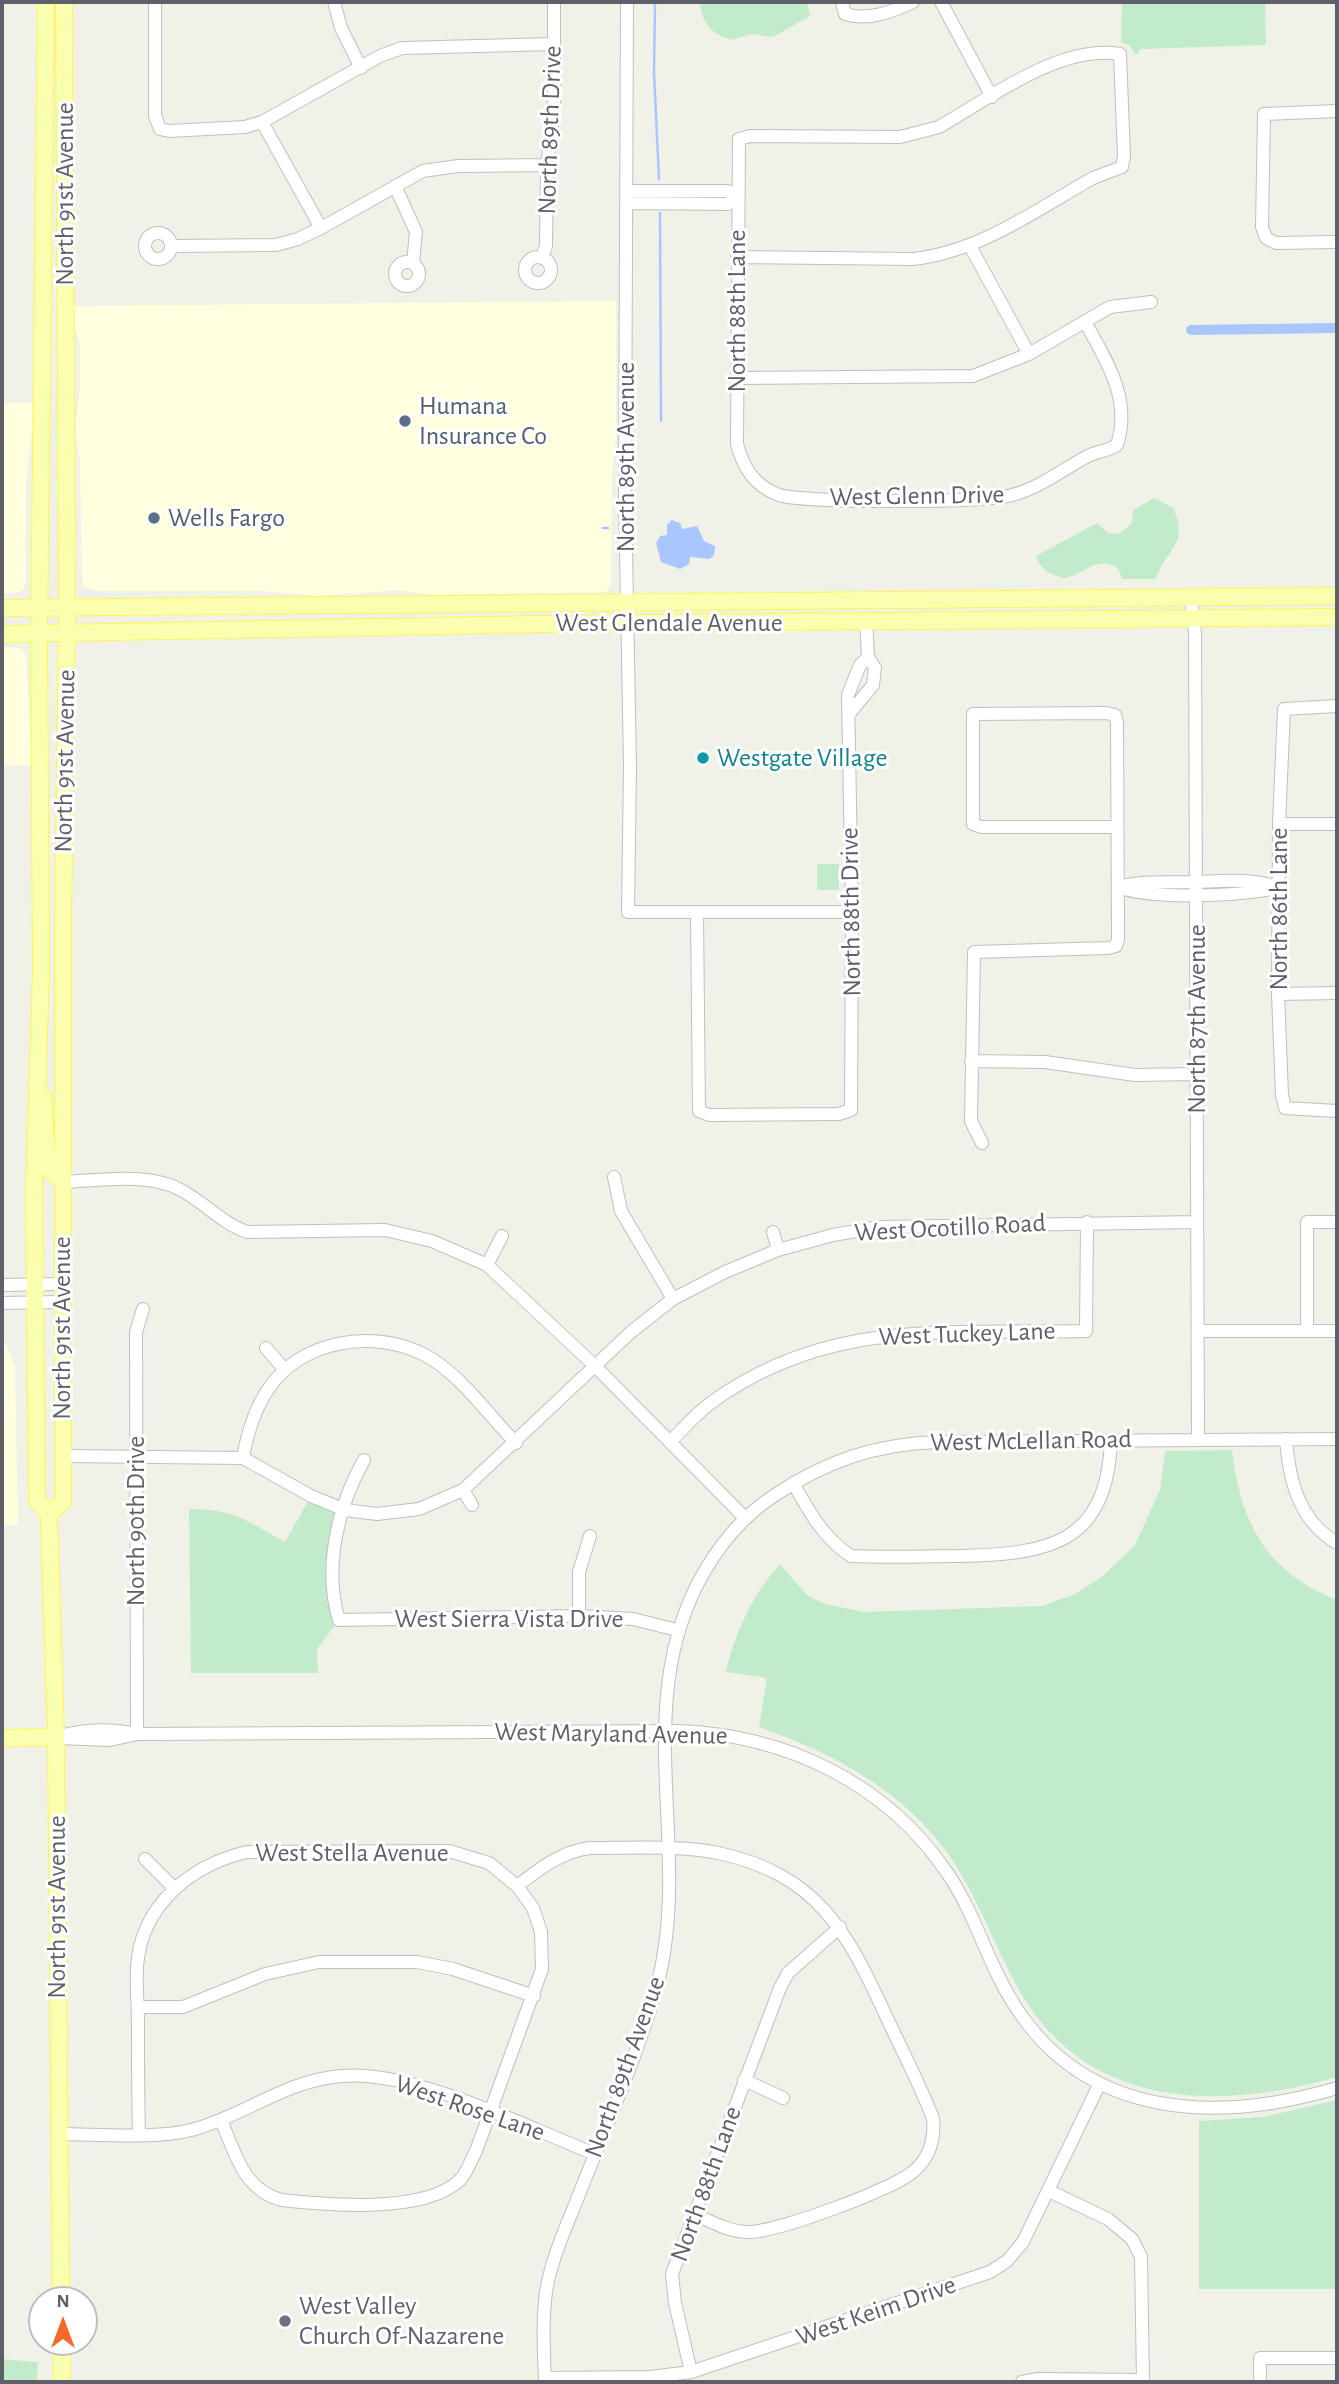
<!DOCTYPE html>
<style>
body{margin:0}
#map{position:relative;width:1339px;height:2384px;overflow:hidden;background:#f1f2e7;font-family:"Alegreya Sans",sans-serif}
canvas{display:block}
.frame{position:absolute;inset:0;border:4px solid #5e6069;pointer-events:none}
.north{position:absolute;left:28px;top:2286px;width:70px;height:70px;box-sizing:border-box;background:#fff;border:2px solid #bfbfc3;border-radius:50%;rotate:0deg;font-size:19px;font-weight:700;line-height:28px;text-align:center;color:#5e6069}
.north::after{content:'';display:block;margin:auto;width:24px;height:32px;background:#f86827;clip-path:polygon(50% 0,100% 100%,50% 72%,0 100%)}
</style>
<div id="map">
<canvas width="1339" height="2384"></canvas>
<div class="frame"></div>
<div class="north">N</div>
</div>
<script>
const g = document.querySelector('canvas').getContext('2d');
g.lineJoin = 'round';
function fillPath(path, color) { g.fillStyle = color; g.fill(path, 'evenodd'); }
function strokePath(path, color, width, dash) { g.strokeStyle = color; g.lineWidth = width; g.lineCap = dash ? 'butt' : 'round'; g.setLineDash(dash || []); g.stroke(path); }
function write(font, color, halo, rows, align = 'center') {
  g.font = font + ' "Alegreya Sans",sans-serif'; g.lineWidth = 6; g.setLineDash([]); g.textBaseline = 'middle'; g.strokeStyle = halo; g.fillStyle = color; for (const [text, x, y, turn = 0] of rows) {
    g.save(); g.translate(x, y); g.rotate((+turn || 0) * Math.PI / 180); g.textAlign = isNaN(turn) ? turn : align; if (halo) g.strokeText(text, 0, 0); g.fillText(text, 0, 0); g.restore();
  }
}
const commercial = new Path2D(`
 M 616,301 L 616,436 L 612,476 L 611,584 L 606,592 L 433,595 L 399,590 L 318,596 L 263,591 L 98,591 L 82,586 L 80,459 L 75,434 L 80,386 L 80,344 L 73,323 L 74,306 Z
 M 2,403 L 35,403 L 26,483 L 26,582 L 23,590 L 15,593 L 2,593 Z
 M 2,647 L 21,648 L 26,655 L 32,765 L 2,766 Z
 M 2,1335 L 15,1367 L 18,1525 L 2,1526 Z`);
const green = new Path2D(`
 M 700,2 L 807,2 L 810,16 L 773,37 L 752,34 L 731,40 C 711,34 701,22 700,2 Z
 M 1122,2 L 1265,2 L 1266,45 L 1141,49 L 1136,55 L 1129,45 L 1121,42 Z
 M 1154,498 L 1173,508 C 1190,545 1166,548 1156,579 L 1122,579 L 1118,568 C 1096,554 1084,576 1064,578 C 1050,575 1041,570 1036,556 L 1097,523 L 1108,533 L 1119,534 L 1132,523 L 1133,510 Z
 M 817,864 L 839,864 L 839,890 L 817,890 Z
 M 1232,1450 C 1241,1523 1266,1572 1337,1600 L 1337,2077 C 1217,2111 1086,2110 1018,1988 C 991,1939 975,1888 940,1843 C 892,1784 829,1752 759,1727 L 767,1678 L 726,1672 C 735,1632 753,1594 780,1564 L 807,1595 L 825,1604 L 864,1612 L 1042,1606 L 1073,1595 L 1102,1577 L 1135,1545 L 1160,1490 L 1165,1451 Z
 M 311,1496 L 345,1510 L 336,1540 L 339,1620 L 317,1649 L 318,1673 L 191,1673 L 189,1509 C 232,1508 249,1522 285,1542 Z
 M 1337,2100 L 1337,2289 L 1199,2289 L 1199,2121 L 1263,2117 Z
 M 2,2359 L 38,2362 L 37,2382 L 2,2382 Z`);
const water = new Path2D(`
 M 672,520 L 680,523 L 682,529 L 697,526 L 704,541 L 715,546 L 714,556 L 709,559 L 690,557 L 689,564 L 680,569 L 661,562 L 656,543 L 660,536 L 667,535 L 667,525 Z`);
const stream = new Path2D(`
 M 655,2 L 654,73 L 659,179
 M 660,213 L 661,421
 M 603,528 L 608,528`);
const canal = new Path2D(`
 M 1191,330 L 1337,328`);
const minor = new Path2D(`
 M 155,2 L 155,116 L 160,129 L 169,131 L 245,127 L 262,122 L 380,56 L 402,48 L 553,44
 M 334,2 L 341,28 L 361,68
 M 627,2 L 625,494 L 630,766 L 628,912 L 852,912
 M 842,2 L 845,14 C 868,21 892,12 913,2
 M 941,2 L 992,97
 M 1337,111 L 1264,114 L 1262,227 L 1266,238 L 1276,243 L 1337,242
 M 262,122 L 321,228
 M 395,186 L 416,232 L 413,263
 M 627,191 L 728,191 L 737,196
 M 627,203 L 728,204 L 737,196
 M145 246a13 13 0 1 1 26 0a13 13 0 1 1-26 0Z
 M 171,246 L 276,245 L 298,239 L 321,228 L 423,171 L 458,166 L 547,165
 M 970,246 L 1029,354
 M 737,257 L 913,259 C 979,252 1036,210 1093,178 L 1122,167 L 1124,156 L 1120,54 C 1060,44 990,98 939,127 L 900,137 L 750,136 L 739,139 L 737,444 C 743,467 754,486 779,495 C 803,503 986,503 1012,495 C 1040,488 1063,469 1088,456 C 1098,451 1108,451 1117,445 C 1132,399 1106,360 1085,322
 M525 270a13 13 0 1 1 26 0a13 13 0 1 1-26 0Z
 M 542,258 L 546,246 L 547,165 L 554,110 L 554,2
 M395 274a12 12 0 1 1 24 0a12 12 0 1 1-24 0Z
 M 737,378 L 973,376 L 1029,354 L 1110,307 L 1151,302
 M 1191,598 L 1195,633 L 1198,1440
 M 1337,706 L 1284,709 L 1279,824 L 1278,994 L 1282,1095 L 1285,1108 L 1337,1111
 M 849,714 L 873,685 L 875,668 L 868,657 L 866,621
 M 1279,824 L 1337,824
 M 1118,887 C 1143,880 1167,883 1193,882 C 1226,881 1246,878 1279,887
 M 1118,887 C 1153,900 1239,896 1277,888
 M 697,912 L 699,1111 L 709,1115 L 839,1114 L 851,1110 L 852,912 L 848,695 L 860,665 L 868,657
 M 1278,994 L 1337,993
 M 971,1061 L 1045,1062 L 1135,1075 L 1197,1074
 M 982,1143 L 971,1121 L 974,952 L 1108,948 L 1116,946 L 1118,939 L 1117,722 L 1115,715 L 1106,713 L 973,714 L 973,824 L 981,827 L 1117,827
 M 614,1177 L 621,1211 L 673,1299
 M 62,1182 C 97,1181 147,1172 179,1189 C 203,1201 221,1223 247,1232 L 385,1230 L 432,1241 L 487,1265 L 595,1366 L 745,1518
 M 773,1232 L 778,1250
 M 487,1265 L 502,1236
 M 2,1285 L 62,1284
 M 2,1303 L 62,1302
 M 1198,1331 L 1337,1331
 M 1307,1331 L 1307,1222 L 1337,1222
 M 266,1348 L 285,1370
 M 1286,1439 C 1289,1480 1299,1521 1337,1543
 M 670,1442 C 682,1430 694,1416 708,1405 C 826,1317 948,1334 1086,1331 L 1087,1222
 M 63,1456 L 243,1458 L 311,1496 L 345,1510 L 377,1514 L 419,1509 L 463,1490 L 631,1332 L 673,1299 L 725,1272 L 778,1250 L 833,1235 L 880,1227 L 1197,1222
 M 243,1458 C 247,1435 255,1408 269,1388 C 302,1340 372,1329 423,1354 C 460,1373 487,1414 516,1443
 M 364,1460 C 338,1506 323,1568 339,1620 L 579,1616 L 633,1619 L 677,1630
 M 793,1483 C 809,1511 823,1538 851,1556 C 887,1558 923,1556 959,1556 C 1048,1554 1107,1545 1111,1440
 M 463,1490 L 472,1505
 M 579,1616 L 579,1572 L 590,1536
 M 137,1734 L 136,1332 L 143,1309
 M 56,1737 C 83,1729 110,1728 137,1734 L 678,1731 C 786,1735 887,1783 948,1874 C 976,1915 988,1965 1015,2006 C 1088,2120 1219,2123 1337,2088
 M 58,1738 L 110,1740 L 137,1734
 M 145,1859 L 174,1888
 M 517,1886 C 541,1868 560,1852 590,1848 C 632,1848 678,1845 718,1853 C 817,1874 847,1931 886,2016 C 902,2050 919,2083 933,2118 C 935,2138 930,2157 914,2171 C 894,2189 777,2232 749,2232 C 729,2232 712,2222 694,2214
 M 138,2007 L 183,2007 L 265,1974 L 319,1962 L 417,1962 L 453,1969 L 534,1996
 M 744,2080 L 783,2098
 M 139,2133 C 138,2097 138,2062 138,2026 C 138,2006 136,1986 137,1967 C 141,1905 191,1865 247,1852 L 449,1851 L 489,1863 L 517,1886 L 533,1908 L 541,1932 L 542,1969 L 476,2151 C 471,2160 467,2173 460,2180 C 424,2214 329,2205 282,2200 C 244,2191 235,2153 221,2120
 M 59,2134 C 98,2134 162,2140 198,2128 C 248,2113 288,2080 342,2076 C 411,2069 529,2128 595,2154
 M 1049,2191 L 1108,2219 L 1132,2239 L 1141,2257 L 1143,2382
 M 691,2372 L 675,2303 L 672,2274 L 780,1988 L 788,1973 L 840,1927
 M 545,2378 L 650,2377 L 691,2372 L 990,2272 L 1007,2261 L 1023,2242 L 1099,2085
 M 545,2382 C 544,2353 542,2322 546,2292 C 551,2260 566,2227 578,2197 C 605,2128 637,2058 657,1986 C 693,1853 631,1713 698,1583 C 717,1547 741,1517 775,1495 C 826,1461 876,1444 937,1442 L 1337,1439
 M 1022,2382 L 1038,2379 L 1143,2380
 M 1260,2382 L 1260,2358 L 1337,2358`);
const major = new Path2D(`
 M 46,2 L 39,633 L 41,970 L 34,1192 L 37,1501 L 49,1514 L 56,1737 L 61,2300
 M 2,608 L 1337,596
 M 2,634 L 541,624 L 1337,617
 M 43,1096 L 48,1168 L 62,1182
 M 49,1514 L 63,1502 L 63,922 L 67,606 L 64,2
 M 2,1738 L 56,1737
 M 62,2382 L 62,2342`);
const markers = [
 [405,421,7,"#5c6f8a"],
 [154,518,7,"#5c6f8a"],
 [703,758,7,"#0f9aa8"],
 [285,2321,7,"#6b7280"]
];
const streetNames = [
 ["North 89th Drive",550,130,-88],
 ["North 91st Avenue",65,194,-90],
 ["North 88th Lane",737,311,-90],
 ["North 89th Avenue",626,457,-90],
 ["West Glenn Drive",917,496,-1],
 ["West Glendale Avenue",669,623],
 ["North 91st Avenue",65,761,-89],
 ["North 86th Lane",1279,909,-90],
 ["North 88th Drive",851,912,-91],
 ["North 87th Avenue",1197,1019,-90],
 ["West Ocotillo Road",950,1228,-3],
 ["North 91st Avenue",62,1328,-90],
 ["West Tuckey Lane",967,1334,-2],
 ["West McLellan Road",1031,1441,-1],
 ["North 90th Drive",136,1521,-90],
 ["West Sierra Vista Drive",509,1619],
 ["West Maryland Avenue",611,1734,1],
 ["West Stella Avenue",352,1853],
 ["North 91st Avenue",57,1907,-90],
 ["North 89th Avenue",625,2067,-70],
 ["West Rose Lane",470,2108,19],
 ["North 88th Lane",706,2184,-70],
 ["West Keim Drive",876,2311,-19]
];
const serviceNames = [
 ["Humana",419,406],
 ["Insurance Co",419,436],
 ["Wells Fargo",168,518]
];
const cultureNames = [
 ["Westgate Village",717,758]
];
const worshipNames = [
 ["West Valley",299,2306],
 ["Church Of-Nazarene",299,2336]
];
fillPath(commercial, '#ffffdf');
fillPath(green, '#c2ebcc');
fillPath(water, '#aac6ff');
strokePath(stream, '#aac6ff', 2.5);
strokePath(canal, '#aac6ff', 10);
strokePath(minor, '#bebfc6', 14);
strokePath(major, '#fdf555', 18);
strokePath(minor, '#fff', 12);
strokePath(major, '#f9ffaf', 16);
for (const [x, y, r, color] of markers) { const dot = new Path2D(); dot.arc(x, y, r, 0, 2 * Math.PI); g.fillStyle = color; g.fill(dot); strokePath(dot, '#fff', 2.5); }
write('26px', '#5e6069', '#fff', streetNames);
write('26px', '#4e5e75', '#fff', serviceNames, 'left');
write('26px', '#0d838f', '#fff', cultureNames, 'left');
write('26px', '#5b616d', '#fff', worshipNames, 'left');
</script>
